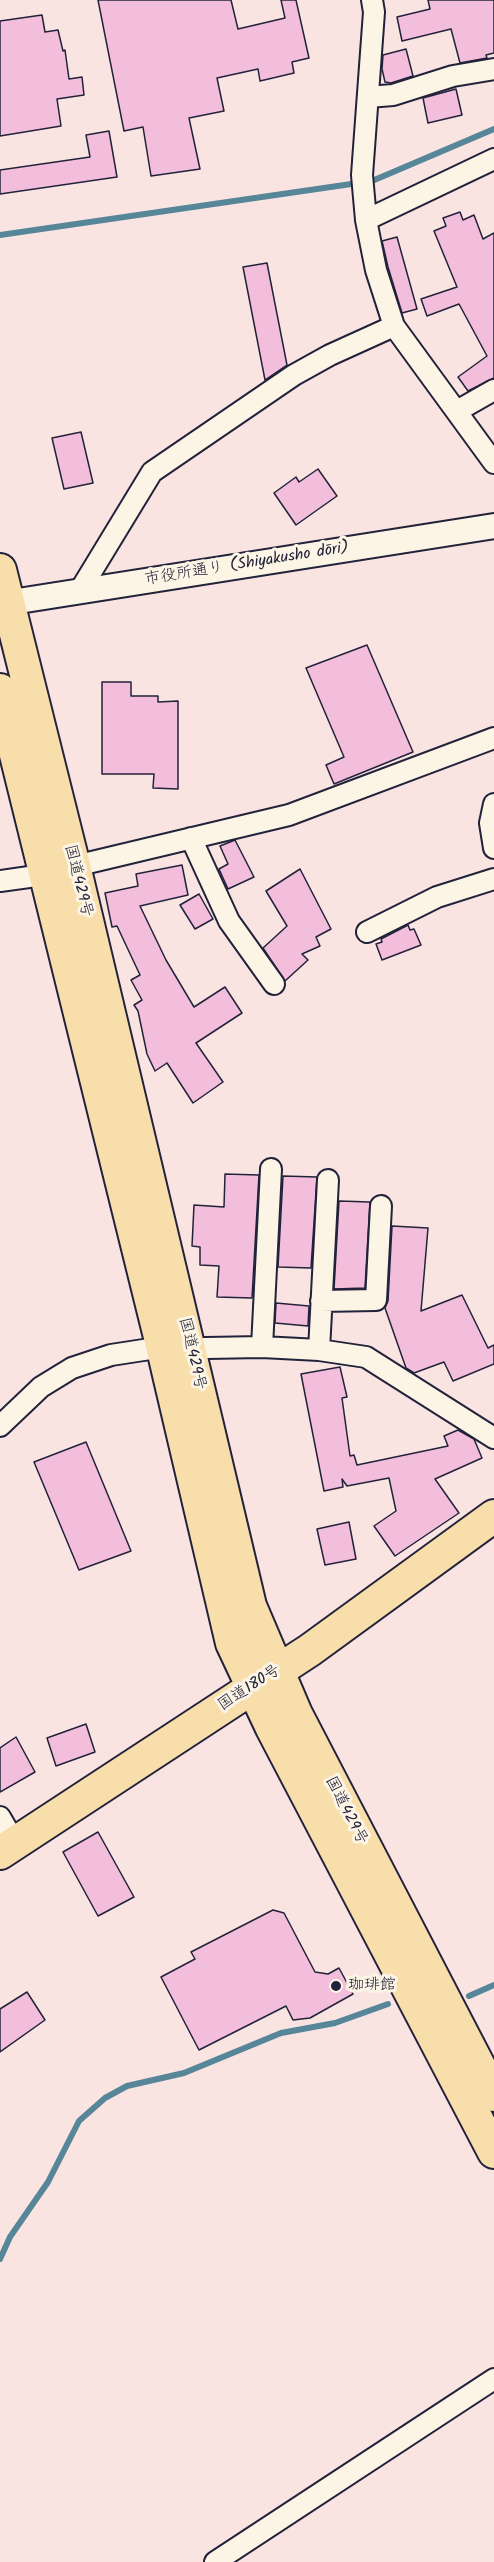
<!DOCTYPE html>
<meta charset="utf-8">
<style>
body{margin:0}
canvas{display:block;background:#f9e4e2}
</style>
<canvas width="494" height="2562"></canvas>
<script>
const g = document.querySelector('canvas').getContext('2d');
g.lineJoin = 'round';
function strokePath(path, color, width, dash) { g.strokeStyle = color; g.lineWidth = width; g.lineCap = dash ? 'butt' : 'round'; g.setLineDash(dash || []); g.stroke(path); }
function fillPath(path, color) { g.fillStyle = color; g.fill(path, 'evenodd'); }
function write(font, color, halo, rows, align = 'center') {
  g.font = font + ' Kalam,"Klee One",sans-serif'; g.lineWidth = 6; g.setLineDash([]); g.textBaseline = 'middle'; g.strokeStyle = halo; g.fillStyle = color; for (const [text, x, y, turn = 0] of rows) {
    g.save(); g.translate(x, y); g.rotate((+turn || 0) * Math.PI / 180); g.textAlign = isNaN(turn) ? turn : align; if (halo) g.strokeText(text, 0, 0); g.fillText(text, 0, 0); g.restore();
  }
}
const stream = new Path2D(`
 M 0,235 L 372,181 L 494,129
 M 469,1996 L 494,1985
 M 0,2259 L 10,2237 L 48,2182 L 79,2121 L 105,2098 L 127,2086 L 184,2073 L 281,2033 L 335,2023 L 388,2004`);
const building = new Path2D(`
 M 98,0 L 231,0 L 238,29 L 285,18 L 281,0 L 296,0 L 309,58 L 292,62 L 294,73 L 260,81 L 258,69 L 217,78 L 224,111 L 189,118 L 200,169 L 151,176 L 143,127 L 124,131 Z
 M 428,0 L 494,0 L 494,53 L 486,55 L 487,58 L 460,63 L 451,29 L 402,41 L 397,17 L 430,9 Z
 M 42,15 L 45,32 L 58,30 L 63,51 L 65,50 L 69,79 L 82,77 L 84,95 L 57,99 L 61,126 L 0,136 L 0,21 Z
 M 406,49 L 413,76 L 391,83 L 385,82 L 382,69 L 383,55 Z
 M 456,89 L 462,115 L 428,123 L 423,98 Z
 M 109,131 L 117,177 L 0,194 L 0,170 L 90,157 L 86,135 Z
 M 460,212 L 463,220 L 474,215 L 483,239 L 494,233 L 494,378 L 468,391 L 458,377 L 487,356 L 459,304 L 427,316 L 421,299 L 457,287 L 434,231 L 446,226 L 443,218 Z
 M 397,237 L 417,309 L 402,313 L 388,267 L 382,241 Z
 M 267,263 L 287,365 L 265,380 L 243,267 Z
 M 81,432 L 93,483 L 64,489 L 52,438 Z
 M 318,469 L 337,496 L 296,525 L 274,493 L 296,477 L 299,482 Z
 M 367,645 L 413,752 L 334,784 L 326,765 L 344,757 L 306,668 Z
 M 102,682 L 131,682 L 131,696 L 158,696 L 158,702 L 178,701 L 178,789 L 153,788 L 154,774 L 102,774 Z
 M 235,840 L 254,877 L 228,889 L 219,869 L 228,864 L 220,846 Z
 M 182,865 L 188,895 L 140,906 L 166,960 L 194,1007 L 225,987 L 242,1013 L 196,1043 L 223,1082 L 193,1103 L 167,1063 L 155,1071 L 147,1054 L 138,1011 L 134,1005 L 142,1000 L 131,980 L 140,975 L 117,926 L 112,927 L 105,893 L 138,886 L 136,874 Z
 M 300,869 L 331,929 L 316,937 L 320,946 L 302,954 L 308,960 L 285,981 L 263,948 L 287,926 L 266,891 Z
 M 199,894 L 213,919 L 195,929 L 180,905 Z
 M 408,925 L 410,930 L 414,929 L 421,945 L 382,960 L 376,944 L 382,942 L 381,939 Z
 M 225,1174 L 259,1175 L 252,1298 L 217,1297 L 219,1266 L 200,1265 L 200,1247 L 192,1246 L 194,1205 L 224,1207 Z
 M 283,1176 L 317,1177 L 311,1268 L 278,1267 Z
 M 339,1201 L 370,1202 L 365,1288 L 334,1289 Z
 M 392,1226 L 428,1228 L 421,1311 L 462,1295 L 488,1348 L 494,1345 L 494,1364 L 453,1381 L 444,1362 L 414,1373 L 406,1368 L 385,1308 L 388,1301 Z
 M 276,1303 L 309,1306 L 308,1326 L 275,1323 Z
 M 340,1367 L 347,1397 L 342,1398 L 350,1456 L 354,1455 L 357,1465 L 448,1446 L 444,1436 L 458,1430 L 474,1439 L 482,1458 L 435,1479 L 459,1513 L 395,1556 L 374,1526 L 396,1511 L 389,1478 L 347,1486 L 342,1479 L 343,1487 L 324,1491 L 301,1374 Z
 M 86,1442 L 131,1551 L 79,1570 L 34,1462 Z
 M 349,1522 L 356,1559 L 325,1565 L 317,1529 Z
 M 86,1724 L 95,1752 L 56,1766 L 47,1738 Z
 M 16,1737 L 35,1772 L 0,1792 L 0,1748 Z
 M 98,1832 L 134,1897 L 98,1916 L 63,1852 Z
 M 273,1910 L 284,1913 L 315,1972 L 328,1974 L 339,1968 L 353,1994 L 310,2018 L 293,2020 L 286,2006 L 199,2050 L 161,1977 L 195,1959 L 191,1952 Z
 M 27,1992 L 45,2020 L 0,2052 L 0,2009 Z`);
const minor = new Path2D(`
 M 372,0 L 374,12 L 362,175 L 366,220 L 376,270 L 394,326 L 494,463
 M 368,97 L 393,95 L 453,76 L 494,69
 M 366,220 L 494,159
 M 457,411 L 494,390
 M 79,592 L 152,472 L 294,375 L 330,355 L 394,326
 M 494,804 L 490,823 L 494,848
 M 191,838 L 229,921 L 274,984
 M 0,881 L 29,877 L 289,815 L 494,738
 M 367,932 L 437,897 L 494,879
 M 321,1301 L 376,1300 L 381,1206
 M 262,1347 L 271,1169
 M 319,1350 L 328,1180
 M 0,1426 L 41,1387 L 72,1368 L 111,1355 L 150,1349 L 262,1347 L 319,1350 L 366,1357 L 494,1438
 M 0,1817 L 15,1843
 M 215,2562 L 494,2379`);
const tertiary = new Path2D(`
 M 0,604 L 494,526`);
const trunk = new Path2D(`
 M 0,570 L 74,866 L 250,1606 L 296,1714 L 494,2095
 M 0,690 L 163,1349 L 232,1643 L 272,1728 L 494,2152
 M 0,1853 L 310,1650 L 494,1516`);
const markers = [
 [336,1986,6,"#22223b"]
];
const streetNames = [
 ["市役所通り (Shiyakusho dōri)",247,565,-9],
 ["国道429号",77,881,76],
 ["国道429号",191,1354,77],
 ["国道180号",250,1689,-33],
 ["国道429号",345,1811,63]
];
const poiNames = [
 ["珈琲館",348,1986]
];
strokePath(stream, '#578699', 6);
fillPath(building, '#f2bedb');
strokePath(building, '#22223b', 1.5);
strokePath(minor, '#22223b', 24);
strokePath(tertiary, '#22223b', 28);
strokePath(trunk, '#22223b', 36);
strokePath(minor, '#fcf5e5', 20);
strokePath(tertiary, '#fcf5e5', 24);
strokePath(trunk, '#f8deab', 32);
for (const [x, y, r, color] of markers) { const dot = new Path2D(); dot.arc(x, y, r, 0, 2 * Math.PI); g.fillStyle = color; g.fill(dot); strokePath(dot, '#fcf5e5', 2); }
write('16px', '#22223b', '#fcf5e5', streetNames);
write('16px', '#22223b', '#fcf5e5', poiNames, 'left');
</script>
